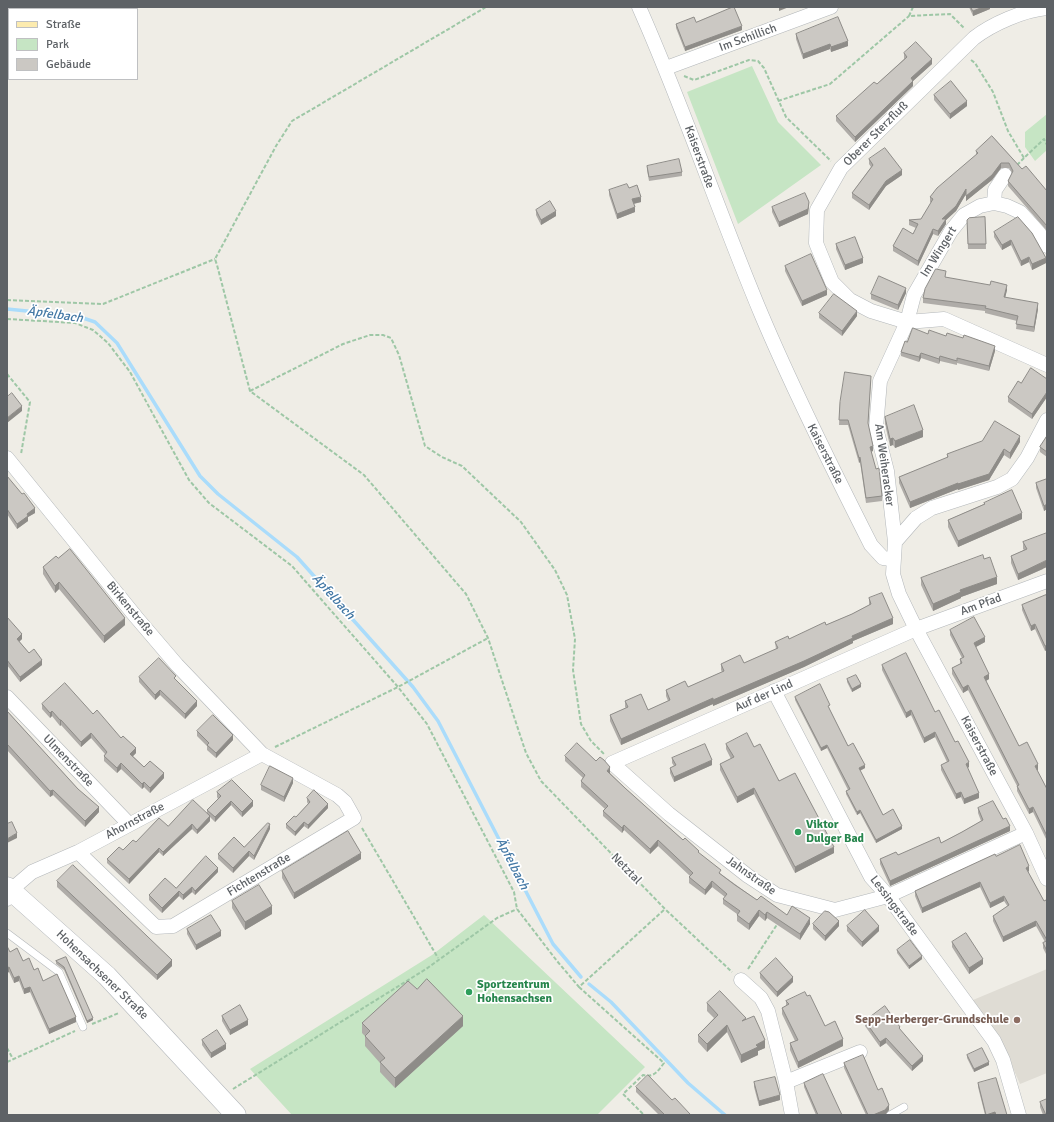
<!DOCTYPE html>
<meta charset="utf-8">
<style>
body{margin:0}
#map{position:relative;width:1054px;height:1122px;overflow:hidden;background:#efede6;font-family:Signika,sans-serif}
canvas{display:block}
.frame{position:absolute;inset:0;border:8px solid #5e6266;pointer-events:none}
.legend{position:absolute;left:8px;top:8px;width:130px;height:72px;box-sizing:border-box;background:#fff;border:1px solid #bfc0c2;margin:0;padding:5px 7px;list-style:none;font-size:12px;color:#5e6266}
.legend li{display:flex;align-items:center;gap:8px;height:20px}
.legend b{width:20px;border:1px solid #bfc0c2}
</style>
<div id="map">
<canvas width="1054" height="1122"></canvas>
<div class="frame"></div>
<ul class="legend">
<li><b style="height:5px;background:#fcebaf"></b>Straße</li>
<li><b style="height:11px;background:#c6e5c4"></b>Park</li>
<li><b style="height:11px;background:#cbc8c3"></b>Gebäude</li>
</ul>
</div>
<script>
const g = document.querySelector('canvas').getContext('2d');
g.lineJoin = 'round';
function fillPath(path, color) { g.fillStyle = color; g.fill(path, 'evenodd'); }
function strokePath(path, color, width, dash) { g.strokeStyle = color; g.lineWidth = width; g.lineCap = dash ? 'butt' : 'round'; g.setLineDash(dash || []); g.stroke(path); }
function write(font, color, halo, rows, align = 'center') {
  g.font = font + ' Signika,sans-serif'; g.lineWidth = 3.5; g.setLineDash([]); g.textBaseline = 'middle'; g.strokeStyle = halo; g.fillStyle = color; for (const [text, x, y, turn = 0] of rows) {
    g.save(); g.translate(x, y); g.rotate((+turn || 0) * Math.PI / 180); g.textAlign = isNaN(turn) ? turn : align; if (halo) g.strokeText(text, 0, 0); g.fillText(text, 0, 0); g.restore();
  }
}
const education = new Path2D(`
 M 1047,969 L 1047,1073 L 1020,1084 L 1001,1041 L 973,1000 Z`);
const green = new Path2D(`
 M 752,66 L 778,122 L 821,165 L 738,224 L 687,92 Z
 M 1047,114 L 1047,150 L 1035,161 L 1025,147 L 1025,132 Z
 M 484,915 L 645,1067 L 597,1115 L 292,1115 L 250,1069 L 432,955 Z`);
const stream = new Path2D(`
 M 7,309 L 77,316 L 95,322 L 117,343 L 200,476 L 218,494 L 297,557 L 413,687 L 438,721 L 553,944 L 581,977
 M 589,984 L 611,1002 L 688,1083 L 725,1115`);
const path = new Path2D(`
 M 486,7 L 292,121 L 276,146 L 215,259 L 217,265 L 250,391 L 364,475 L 466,594 L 488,638 L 526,753 L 541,781 L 665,909 L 732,972
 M 913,7 L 909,16 L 950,14 L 965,29
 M 59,9 L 61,7
 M 7,59 L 9,57
 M 971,60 L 975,63 L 993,92 L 1008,131 L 1024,158 L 1044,139 L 1047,145
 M 684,76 L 694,80 L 749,60 L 758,61 L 764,68 L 786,117 L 831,161
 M 778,101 L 830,84 L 909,16
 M 1017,165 L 1024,158
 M 7,300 L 103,304 L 215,259
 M 7,319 L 75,323 L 93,330 L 108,343 L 130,372 L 189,480 L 209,503 L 292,566 L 398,687 L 427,724 L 514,892 L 517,909 L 557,961 L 579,987 L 665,909
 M 7,374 L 30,402 L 21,454
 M 250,391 L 343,344 L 370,335 L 383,335 L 391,338 L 399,355 L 425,446 L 442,457 L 462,466 L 521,522 L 555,570 L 567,595 L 575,639 L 573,670 L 581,724 L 591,741 L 604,754
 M 275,747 L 398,687 L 488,638
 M 362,828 L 438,958
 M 748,969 L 778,923
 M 579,987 L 664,1063 C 658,1071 654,1078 643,1075 L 623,1094 L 644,1115
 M 92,1024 L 119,1013
 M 7,1048 L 13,1059
 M 7,1062 L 75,1031
 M 233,1089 L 426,969 L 497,918 L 517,909`);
const lane = new Path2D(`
 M 7,933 L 59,972 L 83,1027
 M 890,1115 L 904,1107`);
const street = new Path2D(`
 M 639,7 C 684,108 719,214 762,316 C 795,394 833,470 871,545 L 883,558 L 892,559
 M 1047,8 C 1024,10 992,24 974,38 L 841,168 L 817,210 L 816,243 L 832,282 L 850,300 L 871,311 L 907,322 L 944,319 L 1047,365
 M 666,68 L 831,7
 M 994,203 L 995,190 L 1005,175
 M 1047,420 L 1027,458 L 1012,479 L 997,487 L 932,508 L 916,518 L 895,542 L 893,574 L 899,594 L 916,629 L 1026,833 L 1047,879
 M 7,458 L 136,617 L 177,665 L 262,754 L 337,795 L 345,802 L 354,818 L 173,926 L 156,927 L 78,852
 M 895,542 L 887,471 L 876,428 L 880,381 L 907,322 L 914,295 L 951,231 L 964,215 L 980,206 L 994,203 L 1007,206 L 1020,212 L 1039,233 L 1047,246
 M 774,691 L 871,877 L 888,896 L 994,1041 L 1003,1060 L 1019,1115
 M 7,697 L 129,824
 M 1026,833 L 888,896 L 835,910 L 777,895 L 748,876 L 669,814 L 612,763 L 916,629 L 1047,581
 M 7,899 L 11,890 L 32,872 L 78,852 L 262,754
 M 741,980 L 761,998 L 768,1011 L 786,1082 L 792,1115
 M 786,1082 L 860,1052`);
const secondary = new Path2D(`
 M 7,887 L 107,976 L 236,1115`);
const primary = new Path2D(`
 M 12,9 L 14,7`);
const rail = new Path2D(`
 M 31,9 L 33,7
 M 39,9 L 41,7
 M 7,31 L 9,30
 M 7,39 L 9,38`);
const wall = new Path2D(`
 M 969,7 L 990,7 L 990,9 L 973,16 Z
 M 696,22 L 742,30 L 685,51 L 676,28 L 676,24 Z
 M 796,34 L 848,46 L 831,52 L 830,49 L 803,59 L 796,39 Z
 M 904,53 L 932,64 L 913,81 L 913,86 L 855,142 L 836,121 L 836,116 L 877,84 L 904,59 Z
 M 934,95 L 967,106 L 950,119 L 934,100 Z
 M 992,136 L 1022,169 L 1047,191 L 1047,231 L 1008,186 L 1008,181 L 1012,173 L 1009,168 L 1001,168 L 992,180 L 966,201 L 966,194 L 956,211 L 946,220 L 946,224 L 938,236 L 933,234 L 918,266 L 893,251 L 893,246 L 913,234 L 916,228 L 909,225 L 909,220 L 921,219 L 931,203 L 930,202 L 930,197 L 976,155 L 976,151 Z
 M 869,159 L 902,175 L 886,186 L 869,210 L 852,198 L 852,193 L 871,167 L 869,164 Z
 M 647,166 L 682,172 L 682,176 L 649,181 L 647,170 Z
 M 629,188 L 641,202 L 634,204 L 635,212 L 617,219 L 609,195 L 609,190 Z
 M 772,207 L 809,207 L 808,214 L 779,227 L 772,212 Z
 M 536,210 L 556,216 L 541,225 L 536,215 Z
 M 985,217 L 986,249 L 968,249 L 967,220 Z
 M 994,232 L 1032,233 L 1046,263 L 1032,270 L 1029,262 L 1021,266 L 1011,245 L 1002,250 L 994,237 Z
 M 836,244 L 863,263 L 845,270 L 836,249 Z
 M 785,266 L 827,295 L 802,306 L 785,271 Z
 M 946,276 L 945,277 L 1007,290 L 1005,298 L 1038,309 L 1034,332 L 1016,329 L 1017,321 L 985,313 L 985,311 L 923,303 L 923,298 Z
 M 906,293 L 898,310 L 871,299 L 871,294 Z
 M 819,313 L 857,316 L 842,336 L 819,318 Z
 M 928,334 L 946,336 L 995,351 L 989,371 L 957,363 L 957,365 L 940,361 L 939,364 L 921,358 L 919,362 L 901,356 L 901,352 L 907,342 Z
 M 1047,379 L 1047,397 L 1032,419 L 1008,402 L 1008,397 L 1021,383 Z
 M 871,381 L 868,424 L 873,451 L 871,452 L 882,496 L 882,501 L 866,503 L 860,462 L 859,463 L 848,425 L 839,425 L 840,402 Z
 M 885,417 L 923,437 L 895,448 L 893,445 L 890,446 L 885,424 Z
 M 1047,436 L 1047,457 L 1040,452 L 1040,447 Z
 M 1020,442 L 1010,459 L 1004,455 L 989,480 L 958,490 L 958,489 L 910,508 L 899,483 L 899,477 L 947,458 L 947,454 Z
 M 7,476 L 35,513 L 28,517 L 28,521 L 17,529 L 7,514 Z
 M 1047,479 L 1047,509 L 1044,511 L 1036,488 L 1036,483 Z
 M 984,503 L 1022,519 L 958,547 L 948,527 L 948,520 L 984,504 Z
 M 1023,542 L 1043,569 L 1018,580 L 1011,563 L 1011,556 L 1024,550 L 1023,549 Z
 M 984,559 L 997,584 L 961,597 L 961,598 L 933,611 L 921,585 L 921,578 Z
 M 43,567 L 125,625 L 104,643 L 59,589 L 55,593 L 43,574 Z
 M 1046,595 L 1045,651 L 1035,629 L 1031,631 L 1022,610 L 1022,605 Z
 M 869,598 L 893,624 L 853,641 L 853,643 L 804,667 L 713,706 L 713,704 L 621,745 L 610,721 L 610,715 L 626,708 L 625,707 L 625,701 L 648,710 L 668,701 L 666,696 L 666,690 L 688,687 L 722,672 L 721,670 L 721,664 L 744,663 L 776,649 L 775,642 L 789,639 L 826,625 L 852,614 L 869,605 Z
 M 7,617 L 22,639 L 19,641 L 29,653 L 42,665 L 20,682 L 7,665 Z
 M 950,630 L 985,642 L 976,647 L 989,679 L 986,681 L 1019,746 L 1038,770 L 1037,770 L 1047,789 L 1047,841 L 1033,812 L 1029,814 L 1017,791 L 1017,786 L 968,690 L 963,693 L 952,674 L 952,668 L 960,664 L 960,659 L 962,658 L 950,635 Z
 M 882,665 L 935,712 L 955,742 L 969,767 L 967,768 L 979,798 L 964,804 L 961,797 L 956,799 L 941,770 L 941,765 L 947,762 L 935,737 L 924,743 L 911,715 L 906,718 L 882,670 Z
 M 139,677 L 176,680 L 197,706 L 185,719 L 160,695 L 155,700 L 139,682 Z
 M 847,679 L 861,687 L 852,692 L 847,682 Z
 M 795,697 L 830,708 L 829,708 L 848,746 L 865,768 L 860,771 L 883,815 L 902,829 L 876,843 L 860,813 L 857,815 L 846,794 L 846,791 L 848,790 L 827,748 L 821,751 L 795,700 Z
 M 42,704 L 93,714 L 121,738 L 136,753 L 133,756 L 144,767 L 164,778 L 150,793 L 144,787 L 142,789 L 121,769 L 117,773 L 104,761 L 104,756 L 105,754 L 91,738 L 81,747 L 61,725 L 60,726 L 52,716 L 50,718 L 42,709 Z
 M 7,711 L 99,812 L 85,827 L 53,795 L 50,797 L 7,750 Z
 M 197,731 L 233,740 L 216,758 L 207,750 L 207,746 L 197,736 Z
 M 726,744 L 754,747 L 834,853 L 795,873 L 754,794 L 737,803 L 720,770 L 720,764 L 731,759 L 726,749 Z
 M 565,756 L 596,761 L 610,773 L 625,788 L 683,840 L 699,853 L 721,874 L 757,900 L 787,915 L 810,924 L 800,940 L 767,918 L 765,921 L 759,916 L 749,930 L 737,921 L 737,914 L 723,904 L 723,899 L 725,897 L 712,887 L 705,895 L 689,883 L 689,877 L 690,876 L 658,846 L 650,854 L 624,830 L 622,833 L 603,816 L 603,811 L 605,809 L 581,787 L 581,781 L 583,778 L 565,761 Z
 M 672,758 L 712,765 L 674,782 L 670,773 L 670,768 L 674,766 L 672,763 Z
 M 293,783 L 284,802 L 261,790 L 261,785 Z
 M 217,792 L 253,806 L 242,817 L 231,805 L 215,822 L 210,817 L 210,821 L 197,834 L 192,829 L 163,856 L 159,852 L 129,884 L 107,863 L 107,859 L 123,850 L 136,842 L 168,826 L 207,814 L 207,810 L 218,799 L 217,797 Z
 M 307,798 L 328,808 L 308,829 L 304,826 L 295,836 L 286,828 L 286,824 L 296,817 L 308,804 L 307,802 Z
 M 978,808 L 1003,819 L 1010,831 L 890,886 L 880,864 L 880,859 L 898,855 L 941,843 L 962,832 L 981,821 L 978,813 Z
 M 270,829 L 254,860 L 249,856 L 233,873 L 218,859 L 218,854 L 244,847 Z
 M 996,856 L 1029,871 L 1028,872 L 1044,901 L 1047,903 L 1047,956 L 1043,948 L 1043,943 L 1045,942 L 1036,926 L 1003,942 L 993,921 L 993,916 L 1008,907 L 1004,901 L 990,908 L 980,887 L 922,913 L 915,896 L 915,891 Z
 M 361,859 L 294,899 L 282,878 L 282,871 Z
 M 218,872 L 195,895 L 192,892 L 183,900 L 179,896 L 162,913 L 149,900 L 149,895 L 176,888 Z
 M 57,881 L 172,966 L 157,980 L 57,887 Z
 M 232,901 L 272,914 L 245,930 L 232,908 Z
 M 813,924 L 839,926 L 825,941 L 813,929 Z
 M 847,926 L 879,931 L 862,947 L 847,931 Z
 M 187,929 L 221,936 L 196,950 L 187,934 Z
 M 952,942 L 983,964 L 969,974 L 952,947 Z
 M 897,950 L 922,959 L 909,969 L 897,953 Z
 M 10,952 L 23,961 L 34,970 L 43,981 L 76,1022 L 49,1034 L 30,992 L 24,994 L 19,981 L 14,983 L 9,972 L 7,973 Z
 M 66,957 L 93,1020 L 87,1023 L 64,970 L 56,964 L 56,961 Z
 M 760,973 L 793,982 L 777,997 L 760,978 Z
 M 417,989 L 463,1026 L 395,1088 L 380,1072 L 380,1063 L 365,1046 L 365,1036 L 362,1033 L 362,1023 Z
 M 807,996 L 825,1026 L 843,1046 L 798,1068 L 790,1050 L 790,1043 L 795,1041 L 782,1014 L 782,1008 L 786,1006 L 786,1001 Z
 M 707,1003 L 746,1019 L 765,1048 L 758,1051 L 758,1055 L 741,1063 L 727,1032 L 707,1052 L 698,1042 L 698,1035 L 714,1018 L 707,1011 Z
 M 222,1016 L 248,1025 L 230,1035 L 222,1021 Z
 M 865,1021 L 900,1030 L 923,1061 L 912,1071 L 886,1043 L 880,1047 L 865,1026 Z
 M 202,1040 L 226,1049 L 211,1058 L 202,1045 Z
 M 967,1055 L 989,1065 L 974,1072 L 967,1058 Z
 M 844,1063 L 878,1090 L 889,1110 L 885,1115 L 866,1115 L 844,1068 Z
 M 754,1082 L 780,1100 L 759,1106 L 754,1087 Z
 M 804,1083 L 842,1115 L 816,1115 L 804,1087 Z
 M 978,1083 L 1007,1115 L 985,1115 L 978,1087 Z
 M 636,1087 L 690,1115 L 659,1115 L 636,1092 Z
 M 1040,1102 L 1047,1115 L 1043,1115 L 1040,1107 Z`);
const shadedWall = new Path2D(`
 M 779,7 L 789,7 L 779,11 Z
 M 983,7 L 990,7 L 990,9 L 973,16 L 973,11 Z
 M 742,26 L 742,30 L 685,51 L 685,47 Z
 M 848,41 L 848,46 L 831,52 L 831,47 Z
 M 830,44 L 830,49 L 803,59 L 803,54 Z
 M 932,59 L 932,64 L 913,81 L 913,86 L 855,142 L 855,137 L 911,78 Z
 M 967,101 L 967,106 L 950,119 L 950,114 Z
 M 1001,163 L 1001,168 L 992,180 L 966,201 L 966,196 Z
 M 902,170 L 902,175 L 886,186 L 869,210 L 869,205 L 886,181 Z
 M 966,189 L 966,194 L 956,211 L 946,220 L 946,224 L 938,236 L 938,231 L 942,219 Z
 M 641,197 L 641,202 L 632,204 L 632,199 Z
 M 809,202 L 808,214 L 779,227 L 779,222 Z
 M 635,207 L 635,212 L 617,219 L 617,214 Z
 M 556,211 L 556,216 L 541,225 L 541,220 Z
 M 933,229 L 933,234 L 918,266 L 918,261 Z
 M 1011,240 L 1011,245 L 1002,250 L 1002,245 Z
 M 1029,257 L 1029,262 L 1021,266 L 1021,261 Z
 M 863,258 L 863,263 L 845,270 L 845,265 Z
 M 1046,258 L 1046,263 L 1032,270 L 1032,264 Z
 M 1007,285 L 1007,290 L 1004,302 L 1004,297 Z
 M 906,288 L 906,293 L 898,310 L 898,305 Z
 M 827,290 L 827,295 L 802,306 L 802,301 Z
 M 1038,303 L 1038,309 L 1034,332 L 1034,327 Z
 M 857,311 L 857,316 L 842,336 L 842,331 Z
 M 995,346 L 995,351 L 989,371 L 989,366 Z
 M 921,353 L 921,358 L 919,362 L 919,357 Z
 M 940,356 L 940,361 L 939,364 L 939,359 Z
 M 1047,392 L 1047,397 L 1032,419 L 1032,414 Z
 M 22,406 L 22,411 L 7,423 L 7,418 Z
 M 923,430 L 923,437 L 895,448 L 895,441 Z
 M 1020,436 L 1020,442 L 1010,459 L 1010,453 Z
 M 893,438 L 893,445 L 890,446 L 890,439 Z
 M 873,446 L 873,451 L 870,452 L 870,447 Z
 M 1004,449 L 1004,455 L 989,480 L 958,490 L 958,484 Z
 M 860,457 L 860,462 L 859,463 L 859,458 Z
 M 958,483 L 958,489 L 910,508 L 910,502 Z
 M 1047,504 L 1047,509 L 1044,511 L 1044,506 Z
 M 35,508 L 35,513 L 28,517 L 28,521 L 17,529 L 17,524 L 27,514 Z
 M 1022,513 L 1022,519 L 958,547 L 958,541 Z
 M 1047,560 L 1047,567 L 1018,580 L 1018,574 Z
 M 997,577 L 997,584 L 961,597 L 961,598 L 933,611 L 933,604 L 960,590 Z
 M 59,582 L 59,589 L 55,593 L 55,586 Z
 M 125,618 L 125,625 L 104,643 L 104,636 Z
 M 893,618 L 893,624 L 853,641 L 853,643 L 804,667 L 713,706 L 713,700 L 852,636 Z
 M 1035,624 L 1035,629 L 1031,631 L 1031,626 Z
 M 22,634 L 22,639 L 17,644 L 17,639 Z
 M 985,637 L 985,642 L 974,648 L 974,643 Z
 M 1047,645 L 1047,650 L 1045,651 L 1045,646 Z
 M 42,660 L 42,665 L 20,682 L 20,677 Z
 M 989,674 L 989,679 L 984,682 L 984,677 Z
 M 861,684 L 861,687 L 852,692 L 852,689 Z
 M 968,685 L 968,690 L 963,693 L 963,688 Z
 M 160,690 L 160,695 L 155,700 L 155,695 Z
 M 713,698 L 713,704 L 621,745 L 621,739 Z
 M 197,701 L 197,706 L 185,719 L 185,714 Z
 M 911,710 L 911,715 L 906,718 L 906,713 Z
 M 52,711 L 52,716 L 50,718 L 50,713 Z
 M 60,720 L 61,720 L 61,725 L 60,726 Z
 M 935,732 L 935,737 L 924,743 L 924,738 Z
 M 91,733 L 91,738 L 81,747 L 81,742 Z
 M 233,735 L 233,740 L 216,758 L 216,753 Z
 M 827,745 L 827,748 L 821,751 L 821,748 Z
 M 136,748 L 136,753 L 130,759 L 130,754 Z
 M 712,760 L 712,765 L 674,782 L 674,777 Z
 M 969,762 L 969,767 L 966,769 L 966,764 Z
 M 121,763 L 121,769 L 117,773 L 117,768 Z
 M 1038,764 L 1038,770 L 1035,772 L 1035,766 Z
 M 865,765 L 865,768 L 859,771 L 859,768 Z
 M 610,767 L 610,773 L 607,776 L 607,771 Z
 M 164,773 L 164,778 L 150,793 L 150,788 Z
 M 293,778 L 293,783 L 284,802 L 284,797 Z
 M 144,782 L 144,787 L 142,789 L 142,784 Z
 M 754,788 L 754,794 L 737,803 L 737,797 Z
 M 53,790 L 53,795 L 50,797 L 50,791 Z
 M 961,792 L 961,797 L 956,799 L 956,794 Z
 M 979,793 L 979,798 L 964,804 L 964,799 Z
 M 231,801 L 231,805 L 215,822 L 215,817 Z
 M 253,801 L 253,806 L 242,817 L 242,812 Z
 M 328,804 L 328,808 L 308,829 L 308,825 Z
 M 99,807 L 99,812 L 85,827 L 85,821 Z
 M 1033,807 L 1033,812 L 1029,814 L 1029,809 Z
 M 860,810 L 860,813 L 857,815 L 857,812 Z
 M 210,816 L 210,821 L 197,834 L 197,830 Z
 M 304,822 L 304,826 L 295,836 L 295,832 Z
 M 192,824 L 192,829 L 163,856 L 163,852 Z
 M 270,824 L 270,829 L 254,860 L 254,856 Z
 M 624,825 L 624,830 L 622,833 L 622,828 Z
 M 902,826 L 902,829 L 876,843 L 876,840 Z
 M 1010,826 L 1010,831 L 890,886 L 890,881 Z
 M 17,833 L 17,838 L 7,843 L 7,839 Z
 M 658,840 L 658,846 L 650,854 L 650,849 Z
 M 834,847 L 834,853 L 795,873 L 795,867 Z
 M 159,848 L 159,852 L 129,884 L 129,879 Z
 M 249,851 L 249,856 L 233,873 L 233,868 Z
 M 361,853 L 361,859 L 294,899 L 294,893 Z
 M 1029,866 L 1029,871 L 1026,873 L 1026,868 Z
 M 218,868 L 218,872 L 195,895 L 195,891 Z
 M 712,881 L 712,887 L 705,895 L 705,890 Z
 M 980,882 L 980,887 L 922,913 L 922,908 Z
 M 192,887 L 192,892 L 183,900 L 183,895 Z
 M 179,891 L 179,896 L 162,913 L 162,908 Z
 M 1004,896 L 1004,901 L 990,908 L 990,903 Z
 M 272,906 L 272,914 L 245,930 L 245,922 Z
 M 759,910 L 759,916 L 749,930 L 749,924 Z
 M 767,912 L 767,918 L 765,921 L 765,915 Z
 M 810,918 L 810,924 L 800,940 L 800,934 Z
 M 839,921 L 839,926 L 825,941 L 825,936 Z
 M 1036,921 L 1036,926 L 1003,942 L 1003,937 Z
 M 879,926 L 879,931 L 862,947 L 862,942 Z
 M 221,931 L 221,936 L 196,950 L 196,945 Z
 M 922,956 L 922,959 L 909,969 L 909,966 Z
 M 983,959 L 983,964 L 969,974 L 969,968 Z
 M 172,960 L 172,966 L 157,980 L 157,975 Z
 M 9,967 L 9,972 L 7,973 L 7,968 Z
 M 19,976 L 19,981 L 14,983 L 14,978 Z
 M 793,977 L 793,982 L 777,997 L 777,992 Z
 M 30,987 L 30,992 L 24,994 L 24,989 Z
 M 463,1016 L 463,1026 L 395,1088 L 395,1078 Z
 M 76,1017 L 76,1022 L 49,1034 L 49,1029 Z
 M 93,1018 L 93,1020 L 87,1023 L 87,1021 Z
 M 248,1020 L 248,1025 L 230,1035 L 230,1030 Z
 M 727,1025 L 727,1032 L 707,1052 L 707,1044 Z
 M 886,1038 L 886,1043 L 880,1047 L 880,1042 Z
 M 843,1039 L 843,1046 L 798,1068 L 798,1062 Z
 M 765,1040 L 765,1048 L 758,1051 L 758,1055 L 741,1063 L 741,1055 L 756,1045 Z
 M 226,1044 L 226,1049 L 211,1058 L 211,1053 Z
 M 923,1056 L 923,1061 L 912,1071 L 912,1066 Z
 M 989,1062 L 989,1065 L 974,1072 L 974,1069 Z
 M 780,1095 L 780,1100 L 759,1106 L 759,1101 Z
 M 889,1105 L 889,1110 L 885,1115 L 873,1115 Z
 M 995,1112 L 995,1115 L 986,1115 Z`);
const building = new Path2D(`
 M 733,7 L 734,7 L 742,26 L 685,47 L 676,24 L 694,17 L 696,22 Z
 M 971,7 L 983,7 L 973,11 Z
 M 838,17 L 848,41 L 831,47 L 830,44 L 803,54 L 796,34 Z
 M 916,42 L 932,59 L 911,78 L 913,81 L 855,137 L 836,116 L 874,82 L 877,84 L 907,57 L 904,53 Z
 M 951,81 L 967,101 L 950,114 L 934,95 Z
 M 992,136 L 1022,169 L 1026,166 L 1047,191 L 1047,226 L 1008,181 L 1013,171 L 1009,163 L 1001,163 L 992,175 L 966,196 L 966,189 L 956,206 L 942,219 L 946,219 L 938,231 L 933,229 L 918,261 L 893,246 L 903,228 L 913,234 L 918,224 L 909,220 L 921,219 L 933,199 L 930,197 L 937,188 L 978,153 L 976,151 Z
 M 885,148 L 902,170 L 886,181 L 869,205 L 852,193 L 873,165 L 869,159 Z
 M 679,159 L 682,172 L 649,177 L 647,166 Z
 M 627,184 L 629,188 L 637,185 L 641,197 L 632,199 L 635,207 L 617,214 L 609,190 Z
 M 805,193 L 809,202 L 808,209 L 779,222 L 772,207 Z
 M 550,201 L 556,211 L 541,220 L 536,210 Z
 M 985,217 L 986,244 L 968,244 L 967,220 L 969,218 Z
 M 1018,217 L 1032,233 L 1046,258 L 1032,264 L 1029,257 L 1021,261 L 1011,240 L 1002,245 L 994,232 Z
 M 855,237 L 863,258 L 845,265 L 836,244 Z
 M 811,254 L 827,290 L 802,301 L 785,266 Z
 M 936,269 L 946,271 L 945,277 L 990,285 L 991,281 L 1007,285 L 1004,297 L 1038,303 L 1034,327 L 1016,324 L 1018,316 L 985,308 L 986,306 L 923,298 L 925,289 Z
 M 879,276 L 906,288 L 898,305 L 871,294 Z
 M 834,294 L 857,311 L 842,331 L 819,313 Z
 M 913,328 L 928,334 L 929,330 L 946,336 L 947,333 L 963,338 L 964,335 L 995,346 L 989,366 L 957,358 L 957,361 L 940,356 L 939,359 L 921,353 L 919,357 L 901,352 L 905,341 L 907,342 Z
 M 1031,368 L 1047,379 L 1047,392 L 1032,414 L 1008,397 L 1018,381 L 1021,383 Z
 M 845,372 L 871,376 L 868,423 L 873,446 L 870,447 L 876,469 L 879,468 L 882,496 L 866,498 L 860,457 L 859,458 L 848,420 L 839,420 L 840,402 Z
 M 12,393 L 22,406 L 7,418 L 7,397 Z
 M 914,405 L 923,430 L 895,441 L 893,438 L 890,439 L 885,417 Z
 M 995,421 L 1020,436 L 1010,453 L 1004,449 L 989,474 L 958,484 L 958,483 L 910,502 L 899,477 L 948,457 L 947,454 L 982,441 Z
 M 1047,436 L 1047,452 L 1040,447 Z
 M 7,476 L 22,494 L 24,493 L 35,508 L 27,514 L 28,516 L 17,524 L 7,509 Z
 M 1047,479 L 1047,504 L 1044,506 L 1036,483 Z
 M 1012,490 L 1022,513 L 958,541 L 948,520 L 985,504 L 984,503 Z
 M 1047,533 L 1047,560 L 1018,574 L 1011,556 L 1027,549 L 1023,542 Z
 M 70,549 L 125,618 L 104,636 L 59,582 L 55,586 L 43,567 L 56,556 L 58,558 Z
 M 983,555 L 984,559 L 990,557 L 997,577 L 960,590 L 961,592 L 933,604 L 921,578 Z
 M 882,593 L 893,618 L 852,636 L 853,638 L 804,661 L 713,700 L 713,698 L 621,739 L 610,715 L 628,707 L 625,701 L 641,694 L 648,710 L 670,700 L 666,690 L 685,681 L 688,687 L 724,671 L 721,664 L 740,655 L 744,663 L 778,648 L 775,642 L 788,636 L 789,639 L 825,622 L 826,625 L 852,614 L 871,604 L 869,598 Z
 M 1046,595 L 1047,597 L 1047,645 L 1045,646 L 1035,624 L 1031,626 L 1022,605 Z
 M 7,617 L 22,634 L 17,639 L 29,653 L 34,649 L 42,660 L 20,677 L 7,660 Z
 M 974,617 L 985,637 L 974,643 L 989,674 L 984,677 L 1019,746 L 1027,742 L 1038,764 L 1035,766 L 1047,789 L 1047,836 L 1033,807 L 1029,809 L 1017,786 L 1019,785 L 968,685 L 963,688 L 952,668 L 962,663 L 960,659 L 964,657 L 950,630 Z
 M 906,653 L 935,712 L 939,710 L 955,742 L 958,741 L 969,762 L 966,764 L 979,793 L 964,799 L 961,792 L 956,794 L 941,765 L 949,761 L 935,732 L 924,738 L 911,710 L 906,713 L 882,665 Z
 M 159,658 L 176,676 L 174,678 L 197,701 L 185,714 L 160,690 L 155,695 L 139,677 Z
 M 856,675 L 861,684 L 852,689 L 847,679 Z
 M 65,683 L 93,714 L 97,710 L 121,738 L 123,736 L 136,748 L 130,754 L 144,767 L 150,761 L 164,773 L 150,788 L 144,782 L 142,784 L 121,763 L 117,768 L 104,756 L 107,752 L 91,733 L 81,742 L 61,720 L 60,720 L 52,711 L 50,713 L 42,704 Z
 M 820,684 L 830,705 L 828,706 L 848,746 L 853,743 L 865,765 L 859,768 L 883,815 L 893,809 L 902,826 L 876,840 L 860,810 L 857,812 L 846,791 L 850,789 L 827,745 L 821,748 L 795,697 Z
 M 7,711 L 78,789 L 99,807 L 85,821 L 53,790 L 50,791 L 7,744 Z
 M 213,715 L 233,735 L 216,753 L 207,745 L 209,743 L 197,731 Z
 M 747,733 L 754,747 L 760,744 L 779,781 L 795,773 L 834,847 L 795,867 L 754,788 L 737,797 L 720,764 L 734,757 L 726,744 Z
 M 577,743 L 596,761 L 600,757 L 604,760 L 610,767 L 607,771 L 625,788 L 683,840 L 685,838 L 699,851 L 698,852 L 721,870 L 719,873 L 735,885 L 757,900 L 761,896 L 787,915 L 792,906 L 810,918 L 800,934 L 767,912 L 765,915 L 759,910 L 749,924 L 737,915 L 740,911 L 723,899 L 727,894 L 712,881 L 705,890 L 689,877 L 693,873 L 658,840 L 650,849 L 624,825 L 622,828 L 603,811 L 608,806 L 581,781 L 585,775 L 565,756 Z
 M 705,744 L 712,760 L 674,777 L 670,768 L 676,765 L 672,758 Z
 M 270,766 L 293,778 L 284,797 L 261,785 Z
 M 232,780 L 253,801 L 242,812 L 231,801 L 215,817 L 207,810 L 221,796 L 217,792 Z
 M 314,790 L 328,804 L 308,825 L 304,822 L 295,832 L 286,824 L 294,816 L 296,817 L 310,802 L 307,798 Z
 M 193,800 L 210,816 L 197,830 L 192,824 L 163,852 L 159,848 L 129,879 L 107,859 L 119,847 L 123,850 L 133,840 L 136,842 L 159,818 L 168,826 Z
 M 993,801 L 1003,819 L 1006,818 L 1010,826 L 890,881 L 880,859 L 896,852 L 898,855 L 939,837 L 941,843 L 962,832 L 983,820 L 978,808 Z
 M 12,822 L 17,833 L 7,839 L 7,824 Z
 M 268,823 L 270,824 L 254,856 L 249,851 L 233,868 L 218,854 L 234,837 L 244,847 Z
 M 348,831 L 361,853 L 294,893 L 282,871 Z
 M 1020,845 L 1029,866 L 1026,868 L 1044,901 L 1046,900 L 1047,903 L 1047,940 L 1036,921 L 1003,937 L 993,916 L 1009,905 L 1004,896 L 990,903 L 980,882 L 922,908 L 915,891 L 995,854 L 996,856 Z
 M 206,856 L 218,868 L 195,891 L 192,887 L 183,895 L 179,891 L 162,908 L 149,895 L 165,878 L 176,888 Z
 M 73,865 L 172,960 L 157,975 L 57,881 Z
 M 259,885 L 272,906 L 245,922 L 232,901 Z
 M 865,910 L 879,926 L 862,942 L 847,926 Z
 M 825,911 L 829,912 L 839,921 L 825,936 L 813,924 Z
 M 211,915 L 221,931 L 196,945 L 187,929 Z
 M 966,933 L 983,959 L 969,968 L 952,942 Z
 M 910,940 L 922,956 L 909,966 L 897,950 Z
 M 1047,941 L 1047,951 L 1043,943 Z
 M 7,946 L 10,952 L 17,948 L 23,961 L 29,958 L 34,970 L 38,968 L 43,981 L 57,974 L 76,1017 L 49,1029 L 30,987 L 24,989 L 19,976 L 14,978 L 9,967 L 7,968 Z
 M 66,957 L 93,1018 L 87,1021 L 64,967 L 56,961 Z
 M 776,958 L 793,977 L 777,992 L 760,973 Z
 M 427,979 L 463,1016 L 395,1078 L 380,1062 L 385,1058 L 365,1036 L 370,1031 L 362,1023 L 408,981 L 417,989 Z
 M 720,991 L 746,1018 L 742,1021 L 754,1016 L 765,1040 L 756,1045 L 758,1047 L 741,1055 L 727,1025 L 707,1044 L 698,1035 L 718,1015 L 707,1003 Z
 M 805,992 L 807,996 L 810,995 L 825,1026 L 835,1021 L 843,1039 L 798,1062 L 790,1043 L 798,1040 L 782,1008 L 789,1004 L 786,1001 Z
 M 240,1005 L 248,1020 L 230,1030 L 222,1016 Z
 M 885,1006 L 900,1027 L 899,1028 L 923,1056 L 912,1066 L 886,1038 L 880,1042 L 865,1021 Z
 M 217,1030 L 226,1044 L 211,1053 L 202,1040 Z
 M 982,1048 L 989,1062 L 974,1069 L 967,1055 Z
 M 863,1055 L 878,1090 L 882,1088 L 889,1105 L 885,1110 L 873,1115 L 868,1115 L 844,1063 Z
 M 823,1074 L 842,1115 L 818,1115 L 804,1083 Z
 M 648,1075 L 672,1100 L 675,1098 L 690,1114 L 689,1115 L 665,1115 L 636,1087 Z
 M 775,1077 L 780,1095 L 759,1101 L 754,1082 Z
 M 996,1078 L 1007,1115 L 996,1115 L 995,1112 L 986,1115 L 978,1083 Z
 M 1047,1099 L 1047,1115 L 1046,1115 L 1040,1102 Z`);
const markers = [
 [798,832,4,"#2e9e5b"],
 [469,992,4,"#2e9e5b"],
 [1017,1020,4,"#8d6e63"]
];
const streetNames = [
 ["Im Schillich",748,38,-20],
 ["Oberer Sterzfluß",876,134,-45],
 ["Kaiserstraße",699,157,70],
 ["Im Wingert",939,252,-58],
 ["Kaiserstraße",825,454,63],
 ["Am Weiheracker",884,465,82],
 ["Am Pfad",981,605,-20],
 ["Birkenstraße",130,609,50],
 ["Auf der Lind",764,696,-24],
 ["Kaiserstraße",979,746,62],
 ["Ulmenstraße",68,761,46],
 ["Ahornstraße",135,821,-28],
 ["Netztal",626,869,46],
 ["Fichtenstraße",259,875,-31],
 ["Jahnstraße",751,876,35],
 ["Lessingstraße",894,906,53],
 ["Hohensachsener Straße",102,975,44]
];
const leisureNames = [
 ["Viktor",806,825],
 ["Dulger Bad",806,839],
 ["Sportzentrum",477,985],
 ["Hohensachsen",477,999]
];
const educationNames = [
 ["Sepp-Herberger-Grundschule",1009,1020]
];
const waterNames = [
 ["Äpfelbach",55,315,8],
 ["Äpfelbach",333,597,48],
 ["Äpfelbach",512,864,63]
];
fillPath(education, '#dfdcd4');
fillPath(green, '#c6e5c4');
strokePath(stream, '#aadcfb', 3.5);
strokePath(lane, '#b3b7ba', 8);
strokePath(street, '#b3b7ba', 15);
strokePath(secondary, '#b2b6ba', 21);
strokePath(primary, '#ecbe63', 23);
strokePath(path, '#9ec7a6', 2, [4, 2]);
strokePath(lane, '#fff', 7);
strokePath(street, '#fff', 14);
strokePath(secondary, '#fff', 20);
strokePath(primary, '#fcebaf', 22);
strokePath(rail, '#b4b5b6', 4.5);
strokePath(rail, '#fff', 3, [9]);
fillPath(wall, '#afaca8');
fillPath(shadedWall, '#8e8c88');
fillPath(building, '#cbc8c3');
strokePath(building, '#8e8c88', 1);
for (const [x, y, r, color] of markers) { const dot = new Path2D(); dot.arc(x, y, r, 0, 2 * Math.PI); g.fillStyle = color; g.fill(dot); strokePath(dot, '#fff', 1.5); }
write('12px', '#5e6266', '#fff', streetNames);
write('bold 12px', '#27864d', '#fff', leisureNames, 'left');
write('bold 12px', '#785e54', '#fff', educationNames, 'right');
write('italic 13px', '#4378a5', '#fff', waterNames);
</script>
